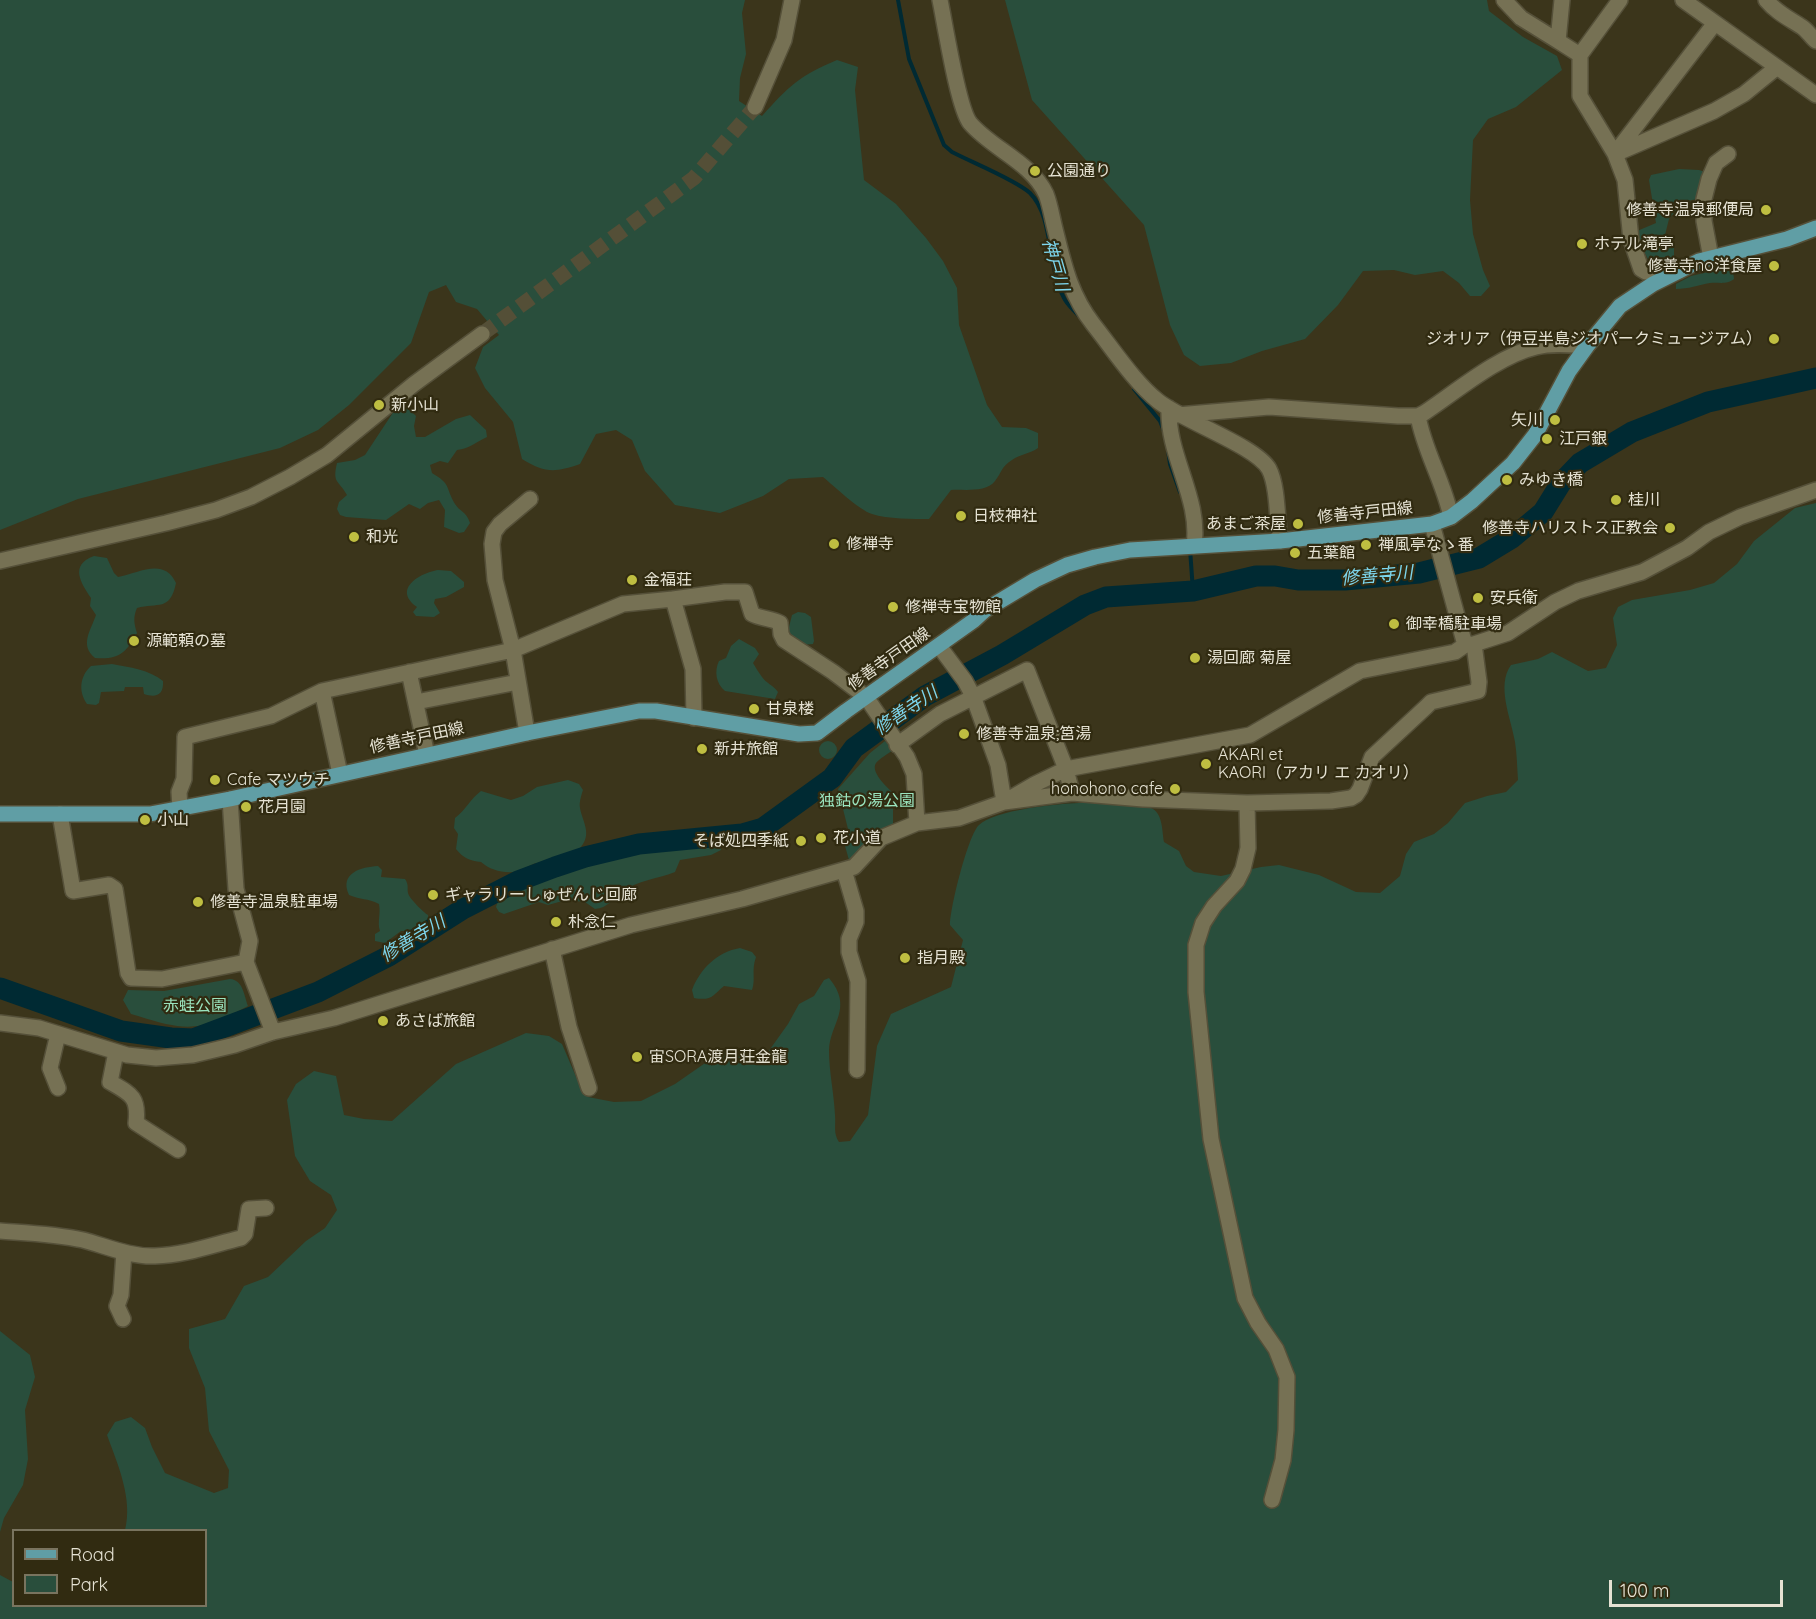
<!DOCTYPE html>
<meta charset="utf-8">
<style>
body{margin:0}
#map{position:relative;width:1816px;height:1619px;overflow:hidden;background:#3b351b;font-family:Quicksand,sans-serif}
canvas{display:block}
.legend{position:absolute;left:12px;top:1529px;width:195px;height:78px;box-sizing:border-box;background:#312b11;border:2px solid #79745f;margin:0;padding:8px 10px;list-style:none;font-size:18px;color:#e5e2d3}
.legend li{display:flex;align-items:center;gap:12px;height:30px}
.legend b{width:30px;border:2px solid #79745f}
.scale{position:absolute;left:1609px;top:1580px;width:174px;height:27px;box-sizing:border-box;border:3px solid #e5e2d3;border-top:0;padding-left:8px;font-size:18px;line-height:21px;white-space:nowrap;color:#e5e2d3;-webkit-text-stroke:4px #312b11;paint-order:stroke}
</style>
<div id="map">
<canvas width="1816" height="1619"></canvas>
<ul class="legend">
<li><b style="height:8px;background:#609ea5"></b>Road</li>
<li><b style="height:16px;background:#294e3c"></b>Park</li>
</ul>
<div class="scale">100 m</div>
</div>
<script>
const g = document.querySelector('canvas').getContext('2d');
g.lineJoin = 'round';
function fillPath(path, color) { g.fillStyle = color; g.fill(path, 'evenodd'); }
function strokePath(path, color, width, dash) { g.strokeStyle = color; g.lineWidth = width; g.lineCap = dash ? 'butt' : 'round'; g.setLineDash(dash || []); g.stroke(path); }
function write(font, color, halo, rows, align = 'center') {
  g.font = font + ' Quicksand,"Noto Sans JP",sans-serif'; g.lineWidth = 4.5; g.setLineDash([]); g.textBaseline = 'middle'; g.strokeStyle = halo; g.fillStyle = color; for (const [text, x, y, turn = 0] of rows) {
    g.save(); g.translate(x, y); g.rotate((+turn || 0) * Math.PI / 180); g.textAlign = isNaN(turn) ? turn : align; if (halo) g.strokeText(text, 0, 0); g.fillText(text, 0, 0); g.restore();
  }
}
const green = new Path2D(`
 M 0,0 L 745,0 L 742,13 L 746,54 L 740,78 L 739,101 L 762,116 C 789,86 799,76 837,60 L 858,67 L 855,90 L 864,180 L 896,204 L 926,238 L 943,261 L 957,288 L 959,325 L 987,405 L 1002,427 L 1026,428 L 1038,433 L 1038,448 C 1030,454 1020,454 1012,460 C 1001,467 1002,472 995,481 C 986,493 964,489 951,490 L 929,519 C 914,519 887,519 872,514 C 859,510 834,486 823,477 L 789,479 L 763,496 L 720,513 L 675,505 L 645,471 L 632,440 L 616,430 L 596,434 L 580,464 C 554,473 545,473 522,459 L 513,422 L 485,388 L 475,368 L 483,347 L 499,335 L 477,309 L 456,302 L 446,285 L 429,292 L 411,343 L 349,405 L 318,430 L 280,448 L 78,499 L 0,530 Z
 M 1005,0 L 1487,0 L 1489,11 L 1523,37 L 1557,56 L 1562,70 L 1516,107 L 1488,119 L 1473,140 L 1470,200 L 1473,234 L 1483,270 L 1490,286 L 1481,296 L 1470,296 L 1459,283 L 1443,271 L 1415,275 L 1394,270 L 1363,271 L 1338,305 L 1305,339 L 1262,351 L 1231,363 L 1200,366 L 1184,355 L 1170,325 L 1144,225 L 1032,100 Z
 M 1679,169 L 1699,170 L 1705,172 L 1697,199 L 1683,202 L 1669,219 L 1664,239 L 1674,246 L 1674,257 L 1653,266 C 1646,259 1646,251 1638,244 L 1637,231 L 1656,223 L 1649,180 L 1651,175 Z
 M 1725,268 L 1733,271 L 1734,279 C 1726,285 1720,282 1710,283 C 1699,285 1688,289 1676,289 L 1676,284 L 1691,276 Z
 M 407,407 L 416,416 L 414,426 L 416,437 L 425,437 L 456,419 L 470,415 L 486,430 L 487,437 C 476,442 469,449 457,450 L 448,463 L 440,461 L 430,465 L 432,473 C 452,485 445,487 455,504 C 460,512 466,511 470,523 L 464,532 L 459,533 L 444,527 L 445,510 L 439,500 L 428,503 L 420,509 L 409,504 L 386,520 L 346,517 L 340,515 L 337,509 L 339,502 L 347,495 C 339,480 332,484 337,463 L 355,460 L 365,455 L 394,411 Z
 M 1816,503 L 1816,1619 L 0,1619 L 0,1575 L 13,1582 L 14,1606 L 206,1606 L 206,1530 L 125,1530 C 133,1499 118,1465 107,1435 L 115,1422 L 131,1417 L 145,1428 L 152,1447 L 165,1473 L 214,1493 L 228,1488 L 229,1470 L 209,1431 L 205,1388 L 189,1348 L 189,1329 L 225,1319 L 244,1286 L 268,1277 L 306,1241 L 325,1228 L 337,1210 L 331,1195 L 310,1181 L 295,1156 L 287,1100 L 296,1084 L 314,1071 L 336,1076 L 344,1115 L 364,1119 L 392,1121 L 456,1064 L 526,1033 L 549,1036 L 562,1044 L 577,1079 L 588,1097 L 614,1102 L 641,1101 L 675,1084 L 721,1052 L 737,1053 L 753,1061 L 768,1052 L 788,1024 L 799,1004 L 814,996 L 824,980 L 829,978 C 854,1008 830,1023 829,1050 C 829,1072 834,1093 835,1115 C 836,1126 833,1133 839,1142 L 850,1141 L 868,1115 L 877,1046 L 891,1014 L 951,987 L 963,940 L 950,925 C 950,908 968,835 979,825 C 1000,804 1128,795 1153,809 C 1163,815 1162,832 1164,842 L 1179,851 L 1186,866 L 1194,872 L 1221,876 L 1261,867 L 1279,865 L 1319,875 L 1356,892 L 1380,893 L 1400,876 L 1406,854 L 1414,842 L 1434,834 L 1448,823 L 1465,803 L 1487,796 L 1506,792 L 1518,780 C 1517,767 1517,754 1515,742 C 1511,718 1496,686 1511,665 L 1538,659 L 1552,652 L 1588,671 L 1606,668 L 1617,645 L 1613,618 L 1618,607 L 1632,600 L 1690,590 L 1714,583 L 1737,564 L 1754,541 L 1795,508 Z
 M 94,556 L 107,558 L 114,573 L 118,577 C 139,573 164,557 176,583 C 170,612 158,602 137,608 C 133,617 134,624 137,633 C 126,653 119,660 95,658 C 79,645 91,630 96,615 L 90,606 L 91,598 C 81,583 69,565 94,556 Z
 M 438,570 L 451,571 L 464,582 L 464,587 L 446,597 L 435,599 L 434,603 L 440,613 L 434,617 L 416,616 L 413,612 L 417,607 C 392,589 420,573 438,570 Z
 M 798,612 L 805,613 L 811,617 L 814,641 L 813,644 L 801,645 L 788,631 L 792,615 Z
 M 739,639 L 755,648 L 759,654 L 753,663 C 756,668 759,673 762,677 C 766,683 773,685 778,692 L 775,699 L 725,691 C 716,684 714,671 719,661 L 726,658 L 731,646 Z
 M 112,664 C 129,667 150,670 163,681 C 164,695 156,698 144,694 L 143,687 L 125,687 L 124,691 L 101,692 L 99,703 L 96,705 L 87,704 C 78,691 80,676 91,666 Z
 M819 750a9 9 0 1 1 18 0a9 9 0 1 1-18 0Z
 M 885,741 L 893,750 C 888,754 880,758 876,763 C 870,772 887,787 893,793 L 893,827 L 849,860 L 841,832 L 848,829 L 838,789 L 870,753 Z
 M 568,780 L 579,784 L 583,790 C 581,796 579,803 580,808 C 582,820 591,832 583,844 C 573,859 552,860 537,863 C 530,864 526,869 520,871 C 506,874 491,871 481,862 C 470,861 463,858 456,849 L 458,834 L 454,828 L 455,818 C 466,810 470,799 481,791 L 511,800 L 523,796 L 537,787 Z
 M 713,840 L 718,841 L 721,845 L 721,850 L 711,855 L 680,860 L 675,872 C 657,879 638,880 622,892 C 612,899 608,908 595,909 L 585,902 L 566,900 L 548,905 L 539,902 L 504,914 L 499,912 L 496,907 L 499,898 L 575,865 L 604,857 L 658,846 Z
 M 378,866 L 382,870 L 381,877 L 405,879 C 409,885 407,887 408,893 C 409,898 423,912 428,915 L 428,922 C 420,933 414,931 401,931 L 385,943 L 375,941 L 375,934 L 380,931 C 377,922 381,914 379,904 C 367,898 361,900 349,895 C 339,873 361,867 378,866 Z
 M 740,948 L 752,952 L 756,957 C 751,971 756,979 752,990 L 724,986 C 712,996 712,1001 694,998 L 692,990 C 700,969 717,952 740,948 Z
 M 230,979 C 243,980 244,995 248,1006 C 201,1031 188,1032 138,1016 L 131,1014 L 123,1000 L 128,990 L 164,991 Z
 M 0,1331 L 30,1355 L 35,1377 L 25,1410 L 28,1459 L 23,1485 L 4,1518 L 0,1532 Z`);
const stream = new Path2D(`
 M 898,0 L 909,59 L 944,145 L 952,152 C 971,162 1016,180 1030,193 C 1054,217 1047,268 1064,298 C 1067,305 1074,310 1079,316
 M 1134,389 L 1160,421 L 1164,431
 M 1168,450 L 1170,464 L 1180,492
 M 1190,549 L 1193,591`);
const river = new Path2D(`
 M 0,988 L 121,1031 L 171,1038 L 193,1039 L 318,992 L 389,956 L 463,909 L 518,881 L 555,867 L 585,857 L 639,844 L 742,834 L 763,828 L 832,778 L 854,748 L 925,696 L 1002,655 L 1085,605 L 1106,597 L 1193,591 L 1256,576 L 1275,576 L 1298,580 L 1345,580 L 1419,573 L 1479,558 L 1512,538 L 1543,512 L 1561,483 L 1580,463 L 1632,432 L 1708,402 L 1816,378`);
const minorTunnel = new Path2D(`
 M 482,334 L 694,178 L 755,107`);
const minor = new Path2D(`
 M 940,0 C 945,24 958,108 970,123 C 992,149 1031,162 1046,194 C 1050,204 1052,217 1055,229 C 1064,265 1070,294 1093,324 C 1112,348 1135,383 1158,401 C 1183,421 1256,446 1269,469 C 1278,486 1277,521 1280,541
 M 1504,0 L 1521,18 L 1558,41
 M 1562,0 L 1558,41 L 1580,55
 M 1620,0 L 1580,55 L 1580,96 L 1615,154 L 1625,180 L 1631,240 L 1641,269 L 1646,272 L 1666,266 L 1679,271
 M 1683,0 L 1816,95
 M 1766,0 C 1776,12 1788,18 1802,27 C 1807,30 1811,37 1816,41
 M 755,107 L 784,40 L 792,0
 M 1616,152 L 1715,23
 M 1615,154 L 1714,111 L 1744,94 L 1776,68
 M 1711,258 L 1704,221 L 1704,199 L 1709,179 L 1716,163 L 1728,154
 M 1169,408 C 1167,456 1201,498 1194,546
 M 1178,415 L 1269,407 L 1398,416 L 1418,416 L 1424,413 C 1457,391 1498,356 1536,347 C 1553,343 1570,345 1587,346
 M 1418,416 C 1424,451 1444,482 1451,517
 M 1432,524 L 1465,645
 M 0,561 L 166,523 L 216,510 L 251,497 L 290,477 L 327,455 L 414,384 L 482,334
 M 673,599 L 725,592 L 745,592 L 752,614 C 761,619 771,618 780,623 L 781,634 L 784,640 L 833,672 L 866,697 L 907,757 L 914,774 L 917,823
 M 939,646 L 965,681 L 973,696 L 998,765 L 1004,802 L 1035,784 L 1066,769 L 1250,735 L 1360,671 L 1455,652 L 1465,645 L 1474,644
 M 409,672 L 427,755
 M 322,691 L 340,774
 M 416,702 L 518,682
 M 527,733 L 513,650 L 495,580 L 492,544 L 494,532 L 500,524 L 530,499
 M 897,745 L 940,714 L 1027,670 L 1066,769 L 1072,793
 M 230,799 L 236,889 L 250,941 L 246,962 L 273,1032
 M 1247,803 L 1248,848 L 1243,869 L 1237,881 L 1214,906 L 1203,923 L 1196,945 L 1196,992 L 1211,1139 L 1245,1298 L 1258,1323 L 1276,1349 L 1287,1377 L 1286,1430 L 1283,1460 L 1272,1500
 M 180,808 L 179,792 L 184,779 L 185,737 L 271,716 L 322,691 L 513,650 L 623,604 L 673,599 L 693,669 L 694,718
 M 60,814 L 73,891 L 109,885 L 115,889 L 128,973 L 131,978 L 162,979 L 246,962
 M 844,870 L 856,911 L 856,922 L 849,939 L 849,952 L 858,981 L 857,1070
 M 552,949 L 569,1027 L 589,1088
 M 0,1023 L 39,1028 L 127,1055 L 156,1058 L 193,1055 L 235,1045 L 273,1032 L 334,1018 L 631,925 L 742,899 L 854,867 L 881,838 L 917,823 L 959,818 L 1004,802 L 1072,793 L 1143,799 L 1247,803 L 1331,801 L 1351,798 L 1356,795 L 1360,789 L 1372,757 L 1426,707 L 1431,702 L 1478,691 L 1479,682 L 1474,644 L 1508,633 L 1555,602 L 1578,591 L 1642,572 L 1687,548 L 1709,532 L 1740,517 L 1816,490
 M 58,1034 L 50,1068 L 58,1088
 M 116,1052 L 110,1082 C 131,1094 139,1097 136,1123 L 178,1150
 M 0,1231 C 28,1233 56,1234 83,1240 C 106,1246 130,1257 155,1256 C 185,1255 212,1245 241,1238 L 245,1234 L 249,1209 L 266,1208
 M 123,1319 L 117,1306 L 121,1295 L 124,1252`);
const major = new Path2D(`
 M 0,814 L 150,814 L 230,799 L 527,733 L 639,711 L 656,711 L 799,734 L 817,733 L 846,711 L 973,621 L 985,610 L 1035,580 L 1067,565 L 1095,557 L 1130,550 L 1280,541 L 1432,524 L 1451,517 L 1472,501 L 1513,463 L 1535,435 L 1569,371 L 1587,346 L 1620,306 L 1653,284 L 1699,261 L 1787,239 L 1816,228`);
const markers = [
 [1035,171,6,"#bfbe41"],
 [1766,210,6,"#bfbe41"],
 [1582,244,6,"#bfbe41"],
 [1774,266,6,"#bfbe41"],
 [1774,339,6,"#bfbe41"],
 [379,405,6,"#bfbe41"],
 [1555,420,6,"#bfbe41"],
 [1547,439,6,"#bfbe41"],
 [1507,480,6,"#bfbe41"],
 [1616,500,6,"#bfbe41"],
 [961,516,6,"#bfbe41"],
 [1298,524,6,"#bfbe41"],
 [1670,528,6,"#bfbe41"],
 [354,537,6,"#bfbe41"],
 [834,544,6,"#bfbe41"],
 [1366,545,6,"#bfbe41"],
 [1295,553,6,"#bfbe41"],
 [632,580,6,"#bfbe41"],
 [1478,598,6,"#bfbe41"],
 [893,607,6,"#bfbe41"],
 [1394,624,6,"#bfbe41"],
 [134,641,6,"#bfbe41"],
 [1195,658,6,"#bfbe41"],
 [754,709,6,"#bfbe41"],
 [964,734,6,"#bfbe41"],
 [702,749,6,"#bfbe41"],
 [1206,764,6,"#bfbe41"],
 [215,780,6,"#bfbe41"],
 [1175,789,6,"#bfbe41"],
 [246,807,6,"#bfbe41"],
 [145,820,6,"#bfbe41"],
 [821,838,6,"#bfbe41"],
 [801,841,6,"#bfbe41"],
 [433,895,6,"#bfbe41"],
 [198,902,6,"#bfbe41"],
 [556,922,6,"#bfbe41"],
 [905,958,6,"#bfbe41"],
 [383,1021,6,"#bfbe41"],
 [637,1057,6,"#bfbe41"]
];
const poiNames = [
 ["公園通り",1047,171],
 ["修善寺温泉郵便局",1754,210,"right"],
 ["ホテル滝亭",1594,244],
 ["修善寺no洋食屋",1762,266,"right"],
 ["ジオリア（伊豆半島ジオパークミュージアム）",1762,339,"right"],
 ["新小山",391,405],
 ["矢川",1543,420,"right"],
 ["江戸銀",1559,439],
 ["みゆき橋",1519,480],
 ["桂川",1628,500],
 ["日枝神社",973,516],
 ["あまご茶屋",1286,524,"right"],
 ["修善寺ハリストス正教会",1658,528,"right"],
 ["和光",366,537],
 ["修禅寺",846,544],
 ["禅風亭なゝ番",1378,545],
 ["五葉館",1307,553],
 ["金福荘",644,580],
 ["安兵衛",1490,598],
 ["修禅寺宝物館",905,607],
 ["御幸橋駐車場",1406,624],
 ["源範頼の墓",146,641],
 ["湯回廊 菊屋",1207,658],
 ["甘泉楼",766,709],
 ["修善寺温泉;筥湯",976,734],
 ["新井旅館",714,749],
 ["AKARI et",1218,755],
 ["KAORI（アカリ エ カオリ）",1218,773],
 ["Cafe マツウチ",227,780],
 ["honohono cafe",1163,789,"right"],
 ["花月園",258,807],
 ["小山",157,820],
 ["花小道",833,838],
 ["そば処四季紙",789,841,"right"],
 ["ギャラリーしゅぜんじ回廊",445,895],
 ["修善寺温泉駐車場",210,902],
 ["朴念仁",568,922],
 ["指月殿",917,958],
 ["あさば旅館",395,1021],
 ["宙SORA渡月荘金龍",649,1057]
];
const streetNames = [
 ["修善寺戸田線",1365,513,-6],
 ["修善寺戸田線",889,659,-35],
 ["修善寺戸田線",417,738,-12]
];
const parkNames = [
 ["独鈷の湯公園",867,801],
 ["赤蛙公園",195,1006]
];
const waterNames = [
 ["神戸川",1055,265,74],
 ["修善寺川",1377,576,-5],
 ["修善寺川",906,711,-34],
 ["修善寺川",413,939,-31]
];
fillPath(green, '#294e3c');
strokePath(stream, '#002a33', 4);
strokePath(river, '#002a33', 21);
strokePath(minorTunnel, '#544f37', 15, [15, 8]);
strokePath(minor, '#555039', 18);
strokePath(major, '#555039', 18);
strokePath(minor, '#767154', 15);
strokePath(major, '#609ea5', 15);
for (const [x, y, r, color] of markers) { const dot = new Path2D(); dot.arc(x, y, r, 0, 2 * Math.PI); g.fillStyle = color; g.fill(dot); strokePath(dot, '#312b11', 2); }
write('16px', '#e5e2d3', '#312b11', poiNames, 'left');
write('16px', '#e5e2d3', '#312b11', streetNames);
write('16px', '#9ae4be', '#312b11', parkNames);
write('italic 18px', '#7dd6ed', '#312b11', waterNames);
</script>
